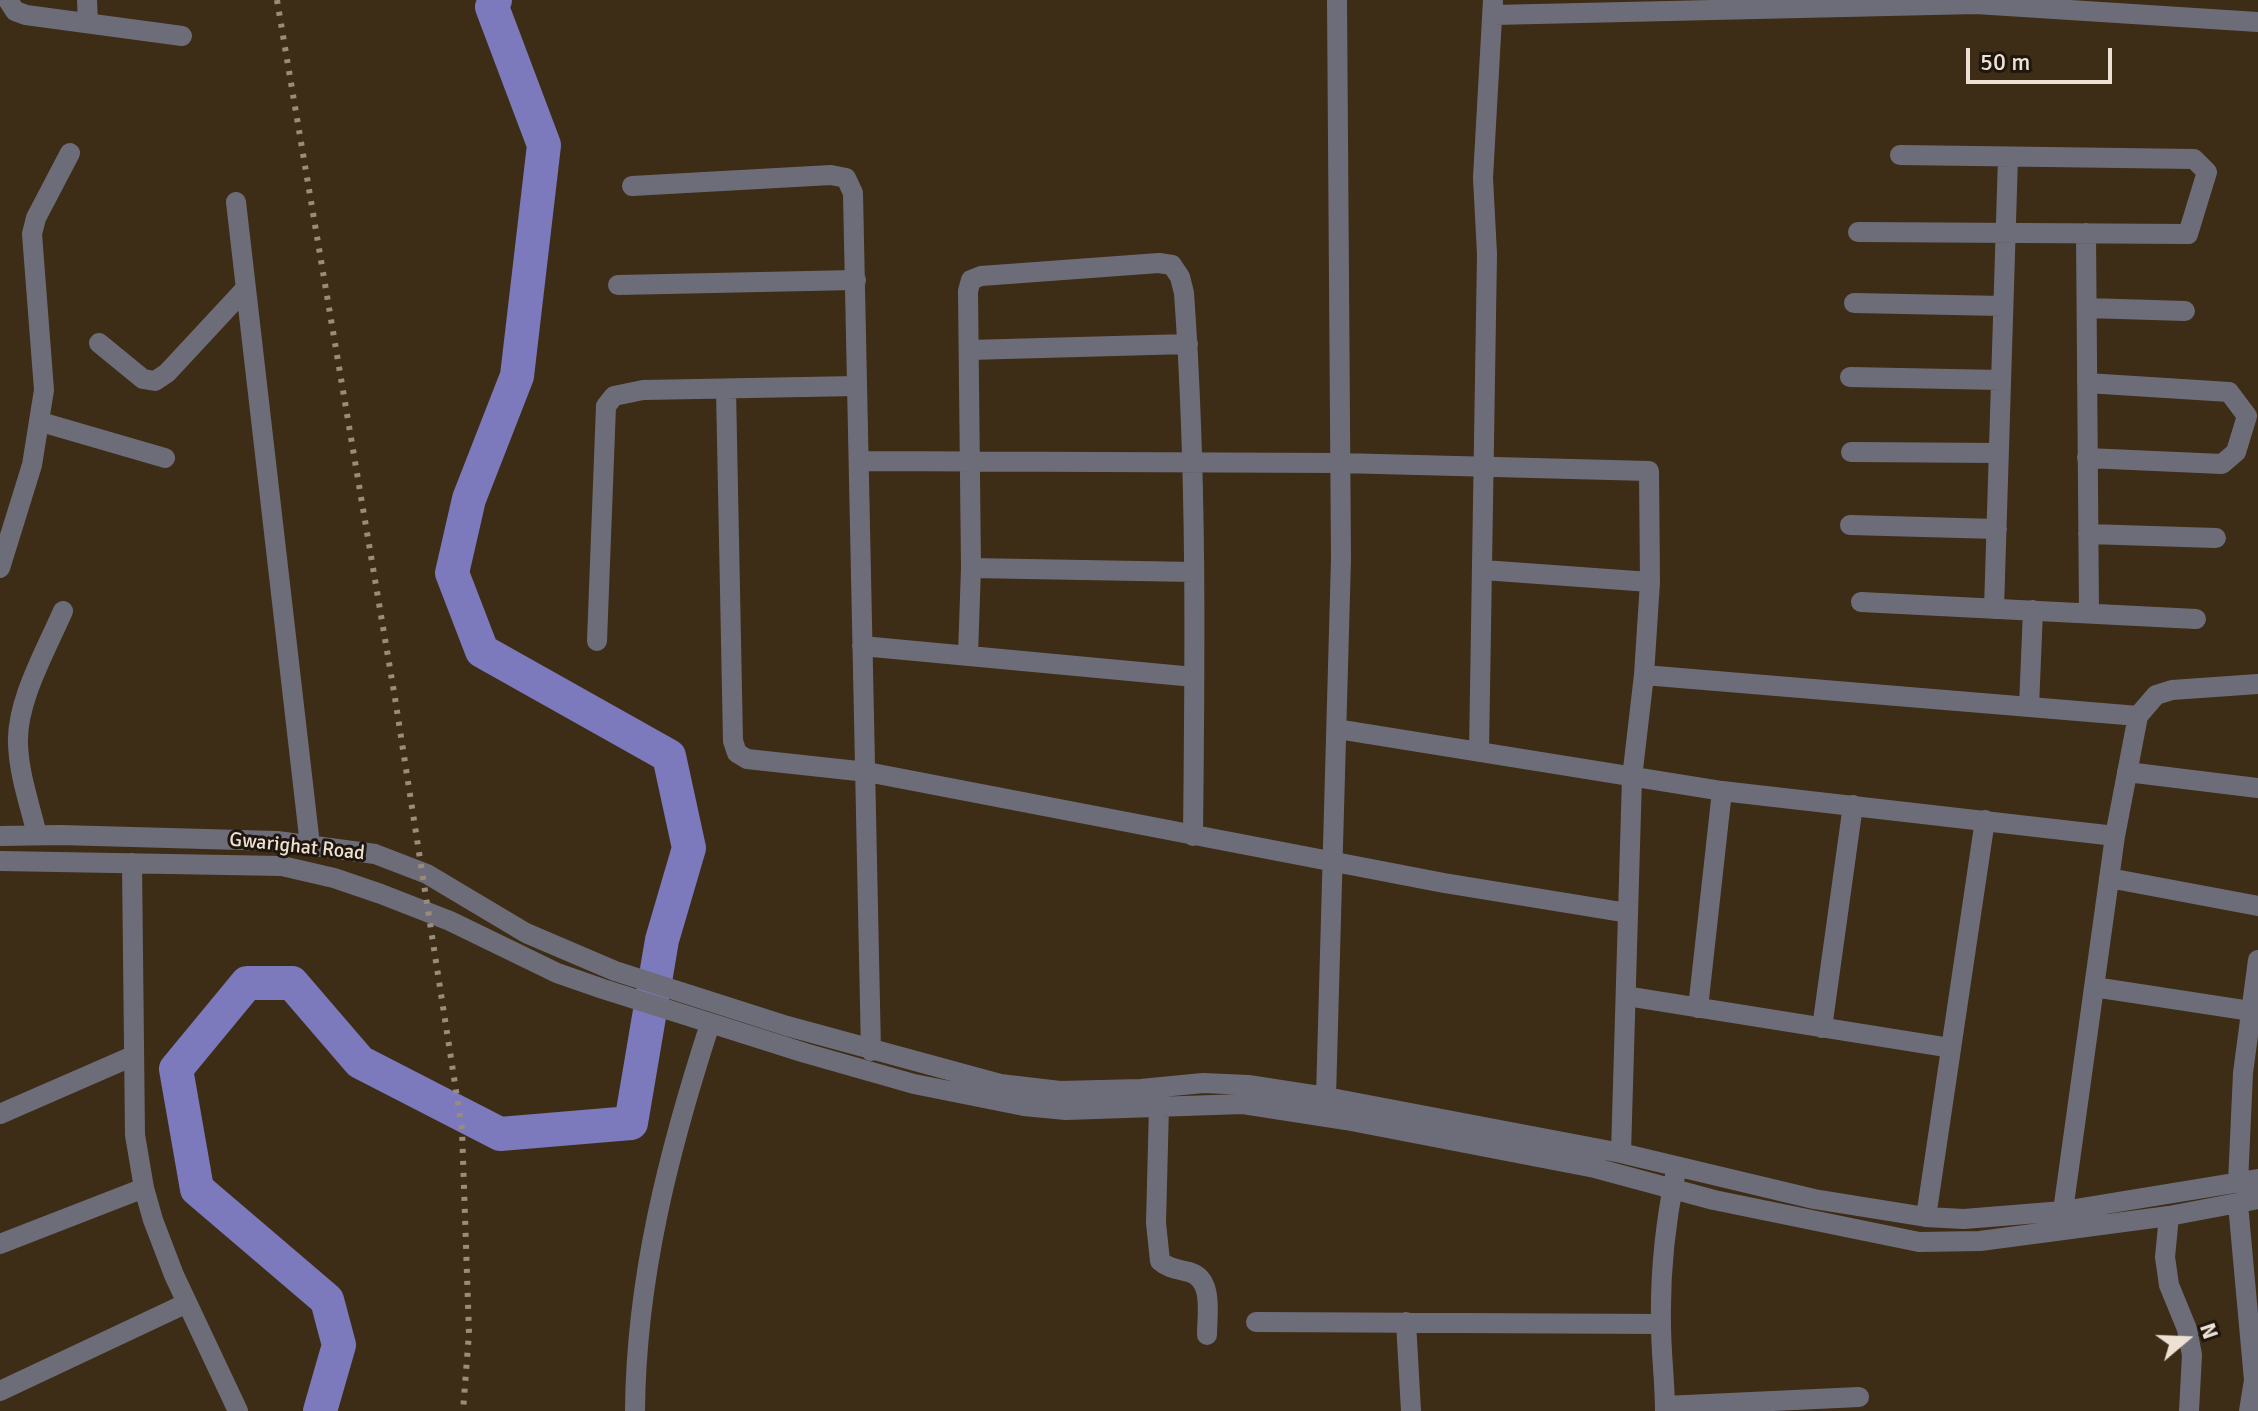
<!DOCTYPE html>
<style>
body{margin:0}
#map{position:relative;width:2258px;height:1411px;overflow:hidden;background:#3e2d16;font-family:Signika,sans-serif}
canvas{display:block}
.north{position:absolute;left:2146px;top:1299px;width:80px;height:80px;-webkit-text-stroke:6px #1f170d;paint-order:stroke;rotate:71deg;font-size:22px;font-weight:700;line-height:32px;text-align:center;color:#ede1d4}
.north::after{content:'';display:block;margin:auto;width:28px;height:36px;background:#ede1d4;clip-path:polygon(50% 0,100% 100%,50% 72%,0 100%)}
.scale{position:absolute;left:1966px;top:48px;width:146px;height:36px;box-sizing:border-box;border:4px solid #ede1d4;border-top:0;padding-left:10px;font-size:24px;line-height:28px;white-space:nowrap;color:#ede1d4;-webkit-text-stroke:6px #1f170d;paint-order:stroke}
</style>
<div id="map">
<canvas width="2258" height="1411"></canvas>
<div class="north">N</div>
<div class="scale">50 m</div>
</div>
<script>
const g = document.querySelector('canvas').getContext('2d');
g.lineJoin = 'round';
function strokePath(path, color, width, dash) { g.strokeStyle = color; g.lineWidth = width; g.lineCap = dash ? 'butt' : 'round'; g.setLineDash(dash || []); g.stroke(path); }
function write(font, color, halo, rows, align = 'center') {
  g.font = font + ' Signika,sans-serif'; g.lineWidth = 6; g.setLineDash([]); g.textBaseline = 'middle'; g.strokeStyle = halo; g.fillStyle = color; for (const [text, x, y, turn = 0] of rows) {
    g.save(); g.translate(x, y); g.rotate((+turn || 0) * Math.PI / 180); g.textAlign = isNaN(turn) ? turn : align; if (halo) g.strokeText(text, 0, 0); g.fillText(text, 0, 0); g.restore();
  }
}
const river = new Path2D(`
 M 320,1411 L 339,1345 L 327,1300 L 197,1189 L 176,1069 L 247,983 L 292,983 L 360,1062 L 500,1134 L 631,1123 L 662,940 L 689,848 L 669,756 L 482,651 L 452,573 L 469,499 L 517,376 L 544,145 L 492,7 L 495,0`);
const minor = new Path2D(`
 M 8,0 L 15,11 L 26,15 L 182,36
 M 87,0 L 88,23
 M 1493,15 L 1976,4 L 2258,22
 M 632,186 L 831,175 L 846,178 L 853,193 L 871,1051
 M 236,202 L 310,845
 M 1858,232 L 2188,234 L 2207,172 L 2194,159 L 1900,155
 M 2086,233 L 2089,613
 M 618,285 L 856,280
 M 1854,303 L 2003,306
 M 2087,308 L 2185,311
 M 99,343 L 143,379 L 155,381 L 167,373 L 246,288
 M 969,350 L 1188,344
 M 1850,377 L 2001,380
 M 2087,383 L 2229,392 L 2247,416 L 2236,452 L 2222,464 L 2087,458
 M 726,389 L 733,741 L 737,753 L 747,759 L 867,772 L 1444,883 L 1628,913
 M 41,422 L 165,458
 M 1851,452 L 1999,453
 M 859,461 L 1340,463 L 1649,471 L 1650,582 L 1644,675 L 1632,778 L 1621,1153
 M 1850,525 L 1997,529
 M 2088,534 L 2216,538
 M 0,568 L 32,465 L 44,390 L 32,234 L 36,218 L 70,153
 M 971,568 L 1194,572
 M 1483,570 L 1650,582
 M 1861,602 L 2196,619
 M 1994,609 L 2008,157
 M 597,641 L 606,406 L 614,396 L 643,390 L 857,386
 M 862,646 L 1194,677
 M 968,655 L 971,568 L 968,291 L 971,280 L 981,276 L 1159,263 L 1172,265 L 1180,277 L 1184,293 C 1197,474 1195,655 1193,836
 M 1644,675 L 2138,716
 M 2029,707 L 2033,610
 M 1337,729 L 1722,791 L 2115,836
 M 1479,752 L 1487,254 L 1483,178 L 1493,0
 M 2127,772 L 2258,788
 M 37,835 C 30,805 19,775 18,744 C 16,702 46,650 63,611
 M 0,836 L 60,835 L 277,841 L 375,854 L 427,874 L 526,933 L 615,971 L 787,1026 L 1000,1084 L 1060,1091 L 1141,1089 L 1203,1083 L 1248,1085 L 1326,1097 L 1621,1153 L 1814,1199 L 1926,1217 L 1964,1219 L 2063,1211 L 2258,1179
 M 0,861 L 282,866 L 334,878 L 381,894 L 450,921 L 557,973 L 603,989 L 805,1053 L 914,1084 L 1024,1106 L 1066,1110 L 1243,1104 L 1346,1120 L 1595,1168 L 1714,1200 L 1919,1242 L 1980,1241 L 2169,1216 L 2258,1199
 M 132,863 L 135,1135 L 144,1188 L 153,1220 L 174,1275 L 238,1411
 M 2109,878 L 2258,906
 M 2094,987 L 2258,1012
 M 1626,996 L 1951,1048
 M 1698,1008 L 1722,791
 M 1822,1028 L 1853,805
 M 1326,1097 L 1341,559 L 1337,0
 M 1159,1106 L 1156,1223 L 1160,1261 C 1169,1269 1178,1269 1189,1272 C 1214,1279 1207,1314 1207,1335
 M 0,1114 L 133,1056
 M 2238,1183 L 2243,1073 L 2258,960
 M 2238,1204 L 2254,1380 L 2249,1411
 M 2063,1211 L 2115,836 L 2138,716 L 2156,695 L 2172,690 L 2258,684
 M 2169,1216 L 2165,1257 L 2169,1285 L 2187,1329 L 2192,1355 L 2189,1411
 M 1926,1217 L 1985,820
 M 0,1244 L 144,1188
 M 1256,1322 L 1661,1324
 M 1406,1322 L 1411,1411
 M 0,1391 L 187,1303
 M 1665,1406 L 1859,1397
 M 635,1411 C 636,1278 669,1150 710,1024
 M 1665,1411 C 1665,1382 1661,1353 1661,1324 C 1660,1274 1665,1225 1675,1176`);
const rail = new Path2D(`
 M 277,0 L 395,698 L 462,1129 L 469,1333 L 463,1411`);
const streetNames = [
 ["Gwarighat Road",297,847,6]
];
strokePath(river, '#7c7abd', 34);
strokePath(minor, '#6d6d7a', 20);
strokePath(rail, '#9a8c7a', 6, [4, 8]);
write('20px', '#ede1d4', '#1f170d', streetNames);
</script>
